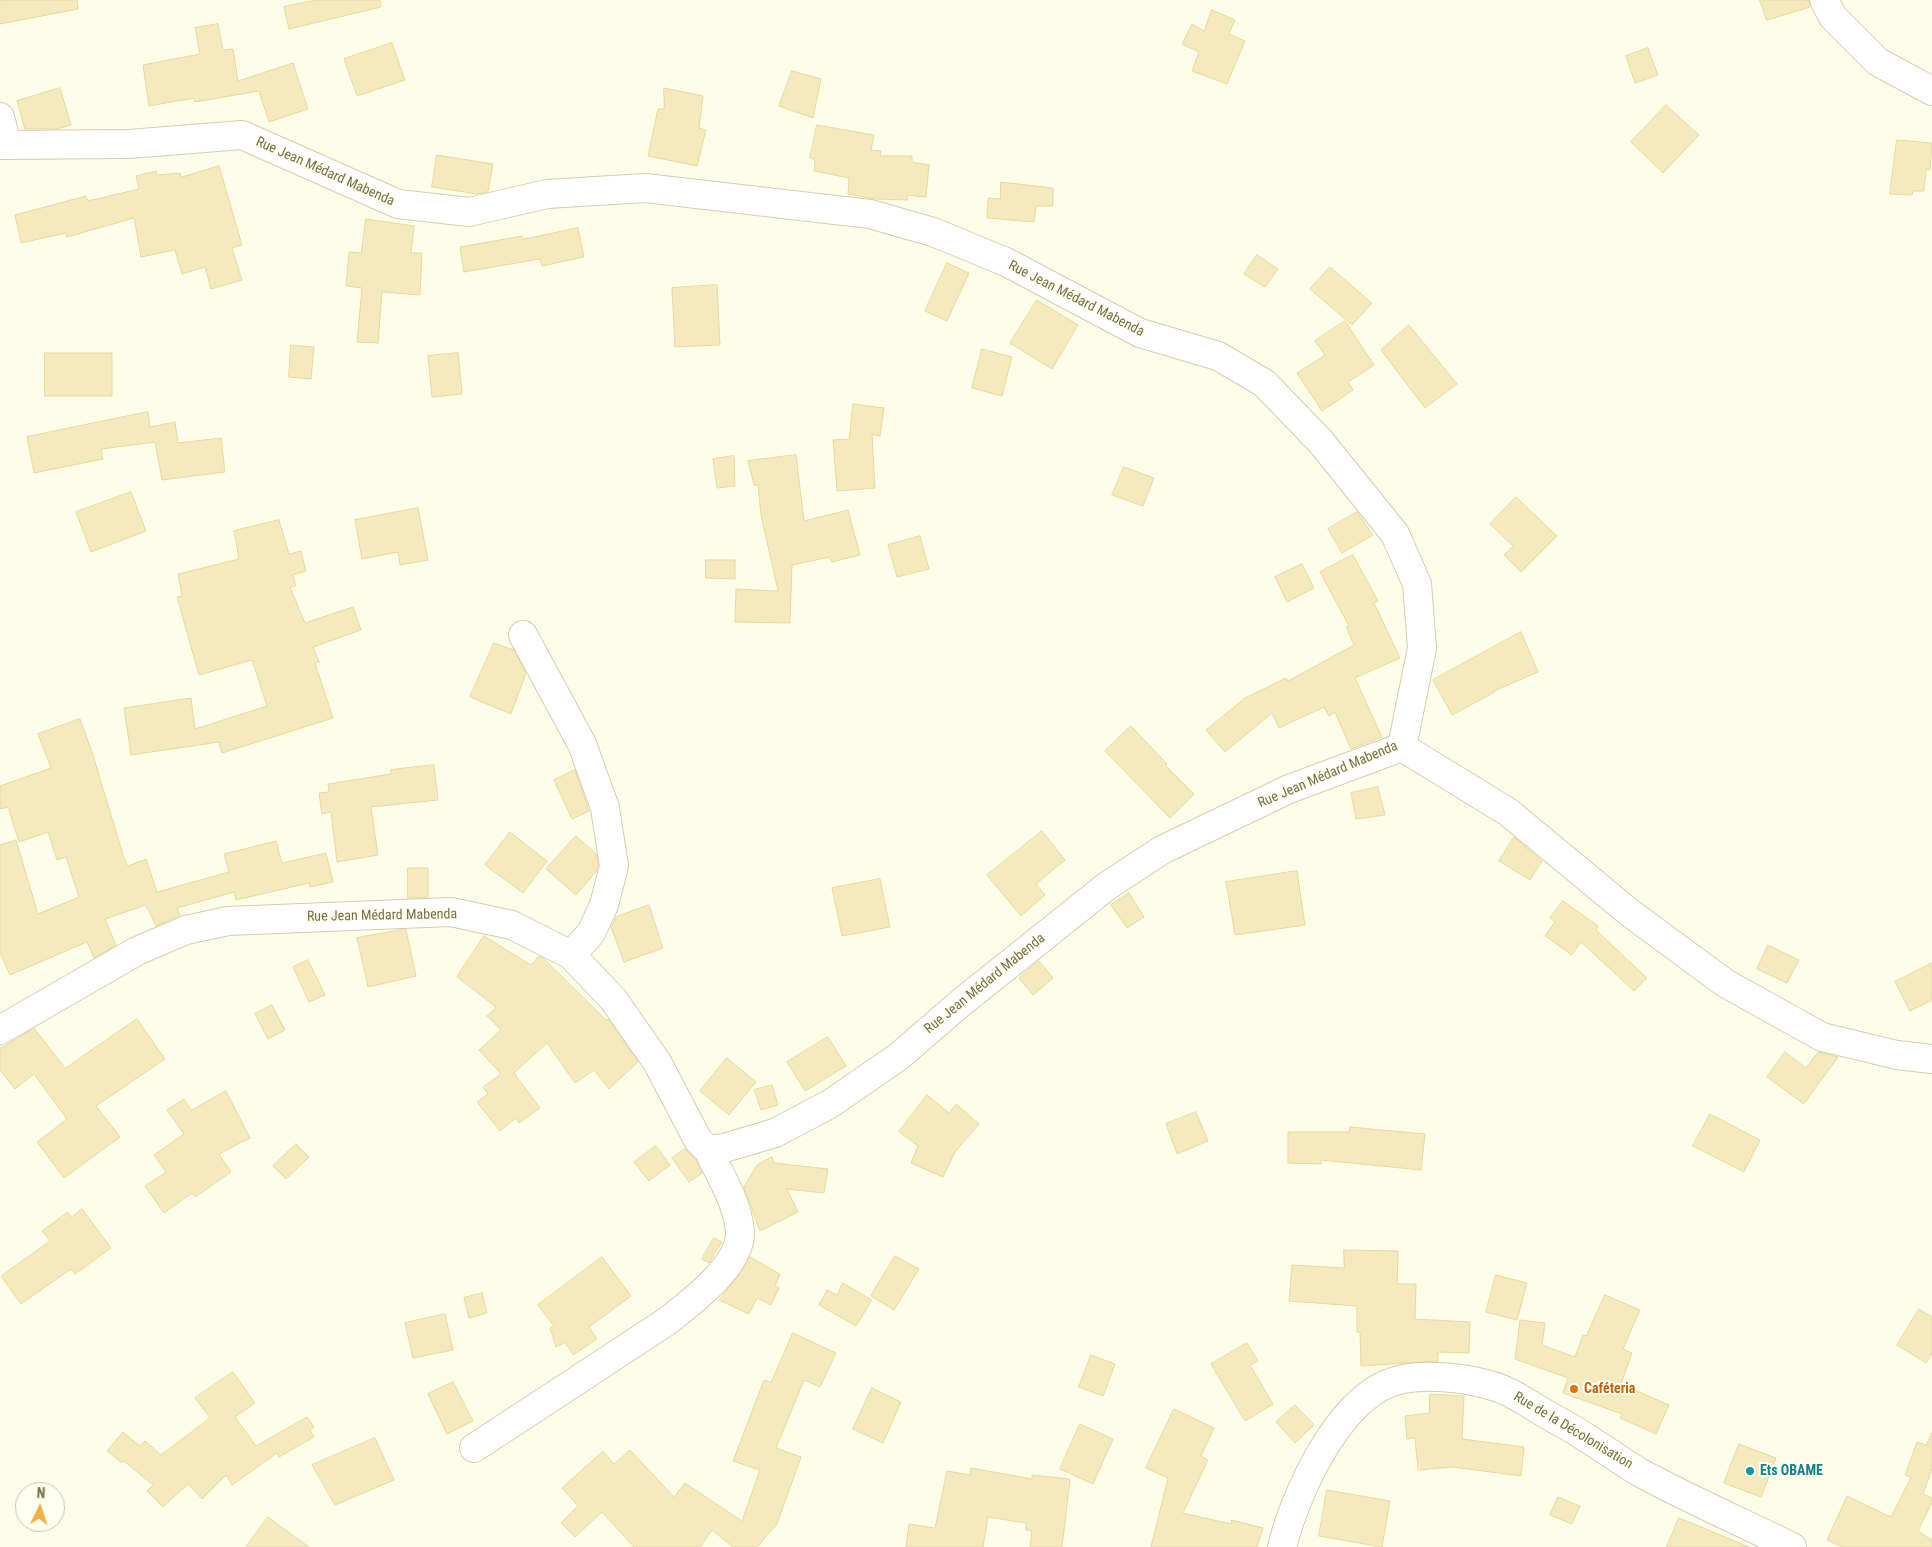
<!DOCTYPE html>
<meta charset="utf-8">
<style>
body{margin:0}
#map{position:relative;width:1932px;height:1547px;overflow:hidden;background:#fdfee9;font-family:"Roboto Condensed",sans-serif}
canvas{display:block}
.north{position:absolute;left:15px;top:1482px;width:50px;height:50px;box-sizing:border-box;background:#fffff0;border:1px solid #cac5ae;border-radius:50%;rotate:4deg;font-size:14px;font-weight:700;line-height:20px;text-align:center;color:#7b6f4a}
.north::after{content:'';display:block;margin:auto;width:18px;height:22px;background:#efb047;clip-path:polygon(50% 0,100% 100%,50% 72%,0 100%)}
</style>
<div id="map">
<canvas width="1932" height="1547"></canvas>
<div class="north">N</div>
</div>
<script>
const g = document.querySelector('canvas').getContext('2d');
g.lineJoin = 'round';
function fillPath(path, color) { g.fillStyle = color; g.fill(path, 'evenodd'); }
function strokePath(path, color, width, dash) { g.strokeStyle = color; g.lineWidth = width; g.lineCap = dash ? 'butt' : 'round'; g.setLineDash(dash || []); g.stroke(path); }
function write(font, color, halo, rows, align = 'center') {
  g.font = font + ' "Roboto Condensed",sans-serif'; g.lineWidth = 4; g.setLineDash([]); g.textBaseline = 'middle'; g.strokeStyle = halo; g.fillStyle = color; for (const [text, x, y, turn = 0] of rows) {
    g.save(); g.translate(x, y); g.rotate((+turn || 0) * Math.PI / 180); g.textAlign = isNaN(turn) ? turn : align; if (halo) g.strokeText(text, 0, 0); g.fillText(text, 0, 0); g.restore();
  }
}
const building = new Path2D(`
 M 0,0 L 77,0 L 78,9 L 0,24 Z
 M 316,0 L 380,0 L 381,7 L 289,29 L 284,7 Z
 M 1760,0 L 1808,0 L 1810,7 L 1767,20 Z
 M 1212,10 L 1235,20 L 1229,34 L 1245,41 L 1227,84 L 1192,71 L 1199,52 L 1182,44 L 1192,24 L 1204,31 Z
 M 218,24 L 223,50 L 233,49 L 238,81 L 293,63 L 308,109 L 269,122 L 259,91 L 195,102 L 194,98 L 149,106 L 143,65 L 200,54 L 195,28 Z
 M 392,43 L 405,80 L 357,96 L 344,59 Z
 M 1648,48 L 1658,75 L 1635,83 L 1626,56 Z
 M 792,71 L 821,79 L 813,118 L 779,106 Z
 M 60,88 L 71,125 L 57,129 L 25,129 L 17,101 Z
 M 664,88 L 703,96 L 699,128 L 706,130 L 697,166 L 648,156 L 658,109 L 664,109 Z
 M 1666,105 L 1699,135 L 1663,173 L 1631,142 Z
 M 817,125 L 874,135 L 871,150 L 881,151 L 880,156 L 912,156 L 912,162 L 929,165 L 926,197 L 906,195 L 908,200 L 875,199 L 848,194 L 849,178 L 814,171 L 815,160 L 810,158 Z
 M 1897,140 L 1932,143 L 1930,170 L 1926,169 L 1924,191 L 1913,191 L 1912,195 L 1890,194 Z
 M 437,155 L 493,164 L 488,192 L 477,194 L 432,187 Z
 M 219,166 L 242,245 L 232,248 L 242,280 L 211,289 L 205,267 L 182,274 L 175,250 L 141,257 L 134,218 L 67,237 L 66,233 L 21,243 L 15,215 L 86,196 L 88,201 L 139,189 L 136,176 L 156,171 L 157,175 L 180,173 L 181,177 Z
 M 1001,182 L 1053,188 L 1053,206 L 1036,206 L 1034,222 L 987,218 L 988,198 L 1000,199 Z
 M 366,219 L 414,226 L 411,253 L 422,253 L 420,295 L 382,292 L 378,343 L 357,342 L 362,288 L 346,286 L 349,252 L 361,253 Z
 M 578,228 L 584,257 L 542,266 L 540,259 L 464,272 L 460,247 L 522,236 L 523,239 Z
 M 1257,255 L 1278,269 L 1265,287 L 1244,274 Z
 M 947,263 L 969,273 L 947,321 L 925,311 Z
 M 1330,267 L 1372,303 L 1352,325 L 1310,289 Z
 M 717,285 L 720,345 L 675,347 L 672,288 Z
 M 1037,300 L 1078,325 L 1052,369 L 1010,343 Z
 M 1345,321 L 1374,365 L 1348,382 L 1353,390 L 1322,411 L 1297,373 L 1325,355 L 1315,341 Z
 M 1409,325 L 1457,384 L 1425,408 L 1381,350 Z
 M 291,345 L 314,347 L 311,379 L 289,377 Z
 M 982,349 L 1012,357 L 1002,396 L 972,388 Z
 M 45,353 L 112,353 L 112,396 L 45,396 Z
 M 458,353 L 462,394 L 432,397 L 428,356 Z
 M 853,404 L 884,408 L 880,436 L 872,434 L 875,488 L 837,491 L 833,440 L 849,439 Z
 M 148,412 L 150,427 L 175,422 L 178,443 L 221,438 L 225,472 L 162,480 L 155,442 L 101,449 L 103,459 L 34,473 L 27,437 Z
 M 796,455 L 804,521 L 848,510 L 860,555 L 832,562 L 830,557 L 792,565 L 790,623 L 735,622 L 736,589 L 778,591 L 761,515 L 758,485 L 754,485 L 748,461 Z
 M 734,456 L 735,486 L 717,488 L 713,459 Z
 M 1124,467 L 1154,478 L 1143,506 L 1112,495 Z
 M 131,492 L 146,531 L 91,552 L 76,512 Z
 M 1516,497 L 1557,536 L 1521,572 L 1504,555 L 1513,546 L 1490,524 Z
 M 418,508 L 428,560 L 400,565 L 398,552 L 362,559 L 355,520 Z
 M 1357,512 L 1373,535 L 1342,553 L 1328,529 Z
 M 279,520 L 289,554 L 301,551 L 306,571 L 293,575 L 296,586 L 290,587 L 305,623 L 353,607 L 361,630 L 313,647 L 319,662 L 315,663 L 333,718 L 222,753 L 219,742 L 131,755 L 124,708 L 191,698 L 195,729 L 267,706 L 252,660 L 199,675 L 177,597 L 182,596 L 178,574 L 239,559 L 234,531 Z
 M 920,536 L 929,569 L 897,577 L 888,545 Z
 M 1353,555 L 1378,601 L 1374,603 L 1400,658 L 1355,678 L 1382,737 L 1351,749 L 1335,712 L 1329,716 L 1324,707 L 1279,728 L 1272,713 L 1225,752 L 1206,730 L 1245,698 L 1286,678 L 1288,681 L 1354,645 L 1346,627 L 1349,626 L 1320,572 Z
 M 706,560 L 735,560 L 735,579 L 706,578 Z
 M 1302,564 L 1314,588 L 1287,602 L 1275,577 Z
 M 1521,632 L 1538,672 L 1494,691 L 1495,692 L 1452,715 L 1433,680 Z
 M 494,643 L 514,650 L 526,673 L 511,714 L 470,697 Z
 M 80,719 L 92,752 L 124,858 L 128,866 L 146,859 L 157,892 L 229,872 L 224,854 L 276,841 L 282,863 L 326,853 L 333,882 L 310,887 L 309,883 L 236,900 L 234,892 L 177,908 L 180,915 L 156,926 L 146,905 L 105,919 L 116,945 L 94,958 L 87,942 L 10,975 L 0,953 L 0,845 L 16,840 L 38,914 L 79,897 L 66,857 L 57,860 L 48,832 L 19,842 L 8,807 L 0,809 L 0,786 L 51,768 L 38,734 Z
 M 1131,726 L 1167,764 L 1165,765 L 1194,794 L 1170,818 L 1105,751 Z
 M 434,765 L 438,800 L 371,807 L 378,855 L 337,862 L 331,812 L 322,814 L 319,793 L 329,792 L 328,784 L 391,774 L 391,770 Z
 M 575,770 L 589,811 L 572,819 L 554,780 Z
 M 1378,787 L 1385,815 L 1356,819 L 1351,793 Z
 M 1042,831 L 1065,860 L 1036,884 L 1045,895 L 1021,916 L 987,875 Z
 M 510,832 L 547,861 L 523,893 L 485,865 Z
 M 576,836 L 596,854 L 598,865 L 596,872 L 576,895 L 546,869 Z
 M 1514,837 L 1542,861 L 1530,880 L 1499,861 Z
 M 408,868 L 428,868 L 428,897 L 408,898 Z
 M 1297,871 L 1305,925 L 1235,935 L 1226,882 Z
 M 880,879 L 890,927 L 842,936 L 832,888 Z
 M 1129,893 L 1144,917 L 1127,928 L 1111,905 Z
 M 1563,901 L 1598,926 L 1596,930 L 1647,978 L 1634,991 L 1581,942 L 1572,955 L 1545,936 L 1555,922 L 1550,918 Z
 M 649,905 L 663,948 L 624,962 L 611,927 L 616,917 Z
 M 406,929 L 416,976 L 368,987 L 357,938 Z
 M 484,936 L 531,965 L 539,956 L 543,958 L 606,1020 L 608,1019 L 638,1062 L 609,1089 L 594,1070 L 575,1083 L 547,1043 L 514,1073 L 540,1108 L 519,1123 L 516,1118 L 500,1131 L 477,1102 L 488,1094 L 483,1087 L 501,1074 L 479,1050 L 501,1030 L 487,1016 L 496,1007 L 457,977 Z
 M 1768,945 L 1799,960 L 1787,983 L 1757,969 Z
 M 308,960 L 325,995 L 309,1002 L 293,967 Z
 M 1039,961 L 1053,978 L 1033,995 L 1019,978 Z
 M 1932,963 L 1932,1000 L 1910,1011 L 1895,982 Z
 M 272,1005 L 285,1030 L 268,1039 L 255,1014 Z
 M 137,1019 L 165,1059 L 96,1106 L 120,1137 L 64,1178 L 37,1142 L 67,1119 L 34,1074 L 15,1089 L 0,1070 L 0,1049 L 34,1028 L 65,1068 Z
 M 828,1037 L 846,1066 L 805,1091 L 787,1062 Z
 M 1785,1052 L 1806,1068 L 1818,1052 L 1838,1057 L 1804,1104 L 1767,1077 Z
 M 727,1058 L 756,1082 L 729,1115 L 700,1091 Z
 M 772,1085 L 778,1105 L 761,1110 L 754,1090 Z
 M 226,1091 L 250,1138 L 219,1154 L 231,1172 L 195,1197 L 192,1193 L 164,1213 L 145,1186 L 166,1172 L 154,1155 L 184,1134 L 167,1110 L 184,1099 L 191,1110 Z
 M 927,1095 L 949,1113 L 956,1104 L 979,1124 L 955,1152 L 943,1177 L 911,1163 L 918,1146 L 899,1132 Z
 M 1196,1112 L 1208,1141 L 1177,1154 L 1166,1124 Z
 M 1710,1114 L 1760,1140 L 1744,1172 L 1693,1146 Z
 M 1350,1127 L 1425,1134 L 1421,1170 L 1321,1160 L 1321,1164 L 1288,1163 L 1288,1132 L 1349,1132 Z
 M 296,1144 L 309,1157 L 286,1179 L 273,1166 Z
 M 656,1146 L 670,1165 L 649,1181 L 634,1162 Z
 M 685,1149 L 695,1159 L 702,1173 L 689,1182 L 672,1158 Z
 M 772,1157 L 774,1163 L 828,1169 L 824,1193 L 787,1189 L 798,1212 L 760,1231 L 744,1187 L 757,1165 Z
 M 82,1209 L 111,1248 L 75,1274 L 71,1269 L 21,1304 L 1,1276 L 50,1241 L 42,1231 L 68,1212 L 71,1217 Z
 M 714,1238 L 722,1242 L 709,1263 L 702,1259 Z
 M 1344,1250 L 1398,1251 L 1397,1284 L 1416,1284 L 1415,1319 L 1470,1322 L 1469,1353 L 1438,1352 L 1438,1361 L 1361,1366 L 1360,1332 L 1357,1332 L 1357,1306 L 1289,1301 L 1292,1265 L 1344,1268 Z
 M 895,1256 L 919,1269 L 894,1310 L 871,1296 Z
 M 602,1257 L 631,1296 L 589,1327 L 597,1339 L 573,1355 L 565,1342 L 556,1347 L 550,1328 L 554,1326 L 538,1305 Z
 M 750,1257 L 780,1274 L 775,1286 L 779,1288 L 771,1305 L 757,1298 L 749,1314 L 719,1300 L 736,1279 Z
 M 1496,1275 L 1527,1283 L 1517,1320 L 1486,1312 Z
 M 843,1283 L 872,1300 L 856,1326 L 819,1305 L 827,1290 L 837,1295 Z
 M 482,1293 L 487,1313 L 469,1318 L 464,1298 Z
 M 1605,1295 L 1640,1310 L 1623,1349 L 1632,1353 L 1621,1384 L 1669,1405 L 1656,1434 L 1620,1418 L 1622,1414 L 1563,1393 L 1568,1378 L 1515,1359 L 1520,1320 L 1545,1323 L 1542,1345 L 1575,1357 L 1583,1335 L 1586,1336 Z
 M 1919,1309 L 1932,1317 L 1932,1354 L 1926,1363 L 1897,1345 Z
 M 445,1314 L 453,1350 L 413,1358 L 405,1323 Z
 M 793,1333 L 836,1353 L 820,1387 L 804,1380 L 776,1448 L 801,1457 L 777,1524 L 757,1547 L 733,1547 L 712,1530 L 700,1547 L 634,1547 L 602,1512 L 575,1537 L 561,1523 L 578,1506 L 562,1488 L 603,1451 L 614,1464 L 630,1450 L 674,1497 L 685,1483 L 742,1521 L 760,1470 L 733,1461 L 764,1380 L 771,1382 Z
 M 1247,1343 L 1258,1361 L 1250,1365 L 1273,1404 L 1245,1421 L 1211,1364 Z
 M 1091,1355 L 1115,1364 L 1103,1396 L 1079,1387 Z
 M 233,1372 L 255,1403 L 235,1417 L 256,1446 L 307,1417 L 314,1427 L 310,1430 L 314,1437 L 279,1457 L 277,1453 L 232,1485 L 226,1475 L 202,1499 L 188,1484 L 163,1507 L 147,1491 L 153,1485 L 124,1461 L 122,1463 L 107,1451 L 123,1432 L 140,1446 L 145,1441 L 161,1455 L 210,1418 L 195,1398 Z
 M 453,1382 L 473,1421 L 447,1434 L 428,1394 Z
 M 872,1388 L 901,1402 L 883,1443 L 853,1429 Z
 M 1430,1394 L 1464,1396 L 1462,1439 L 1524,1447 L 1521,1476 L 1453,1467 L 1418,1470 L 1415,1438 L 1407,1439 L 1405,1416 L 1429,1413 Z
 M 1295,1405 L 1314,1425 L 1295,1443 L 1276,1422 Z
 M 1174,1409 L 1214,1428 L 1201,1456 L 1208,1460 L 1183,1513 L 1231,1524 L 1232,1520 L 1263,1528 L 1257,1547 L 1151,1547 L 1168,1478 L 1146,1468 Z
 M 1080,1424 L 1113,1439 L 1093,1484 L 1060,1469 Z
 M 1932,1433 L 1932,1469 L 1923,1494 L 1932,1498 L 1932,1502 L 1918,1531 L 1932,1540 L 1932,1547 L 1842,1547 L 1827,1540 L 1847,1496 L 1891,1517 L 1911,1477 L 1905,1475 L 1917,1442 L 1926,1445 Z
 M 375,1438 L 394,1480 L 335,1505 L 312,1465 Z
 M 1739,1444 L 1776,1458 L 1761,1497 L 1724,1483 Z
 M 971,1468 L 1032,1479 L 1032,1475 L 1070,1479 L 1062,1547 L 1030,1547 L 1032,1531 L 1026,1530 L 1026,1523 L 988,1517 L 983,1547 L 906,1547 L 909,1524 L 935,1528 L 947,1471 L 970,1475 Z
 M 1327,1490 L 1390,1501 L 1382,1547 L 1319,1536 Z
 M 1558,1497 L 1580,1506 L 1572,1524 L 1550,1515 Z
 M 268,1517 L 284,1529 L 309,1547 L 246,1547 Z
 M 1679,1518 L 1711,1531 L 1749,1547 L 1667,1547 Z`);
const minor = new Path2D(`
 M 1824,0 L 1833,17 L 1878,62 L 1932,91
 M 0,117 L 7,145
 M 0,145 L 129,144 L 242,135 L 398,204 L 469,212 L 547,194 L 645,188 L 870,214 L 933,232 L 1006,262 L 1140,333 L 1218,356 L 1264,383 L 1321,442 L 1395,534 L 1417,584 L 1422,648 L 1402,747
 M 523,635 L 582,744 L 605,808 L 614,866 L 604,905 L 591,933 L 571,955
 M 1402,747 L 1508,812 L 1630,913 L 1725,983 L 1822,1037 L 1897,1055 L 1932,1059
 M 0,1030 L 137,951 L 186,930 L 228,921 L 451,912 L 512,925 L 571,955 L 613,999 L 657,1062 L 698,1140 L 708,1150 L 724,1148 L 775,1133 L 830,1104 L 898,1057 L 963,1001 L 1107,886 L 1162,850 L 1289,789 L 1402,747
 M 474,1448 L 666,1322 C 690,1303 741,1266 740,1232 C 738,1203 720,1175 708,1150
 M 1282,1547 C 1295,1494 1341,1390 1403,1379 C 1431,1374 1469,1378 1496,1387 C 1515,1393 1530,1405 1546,1414 C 1559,1422 1573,1428 1585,1437 C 1603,1448 1621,1461 1639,1472 C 1689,1499 1741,1522 1792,1547`);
const markers = [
 [1574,1389,5,"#e8710a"],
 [1750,1471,5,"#0f9aa8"]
];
const streetNames = [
 ["Rue Jean Médard Mabenda",325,172,24],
 ["Rue Jean Médard Mabenda",1076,299,27],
 ["Rue Jean Médard Mabenda",1328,775,-23],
 ["Rue Jean Médard Mabenda",382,916,-1],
 ["Rue Jean Médard Mabenda",985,984,-39],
 ["Rue de la Décolonisation",1573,1431,31]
];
const foodNames = [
 ["Caféteria",1584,1389]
];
const cultureNames = [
 ["Ets OBAME",1760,1471]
];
fillPath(building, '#f5eabe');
strokePath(building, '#e9d99d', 1);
strokePath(minor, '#d4ceb0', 30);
strokePath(minor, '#fff', 28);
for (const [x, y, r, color] of markers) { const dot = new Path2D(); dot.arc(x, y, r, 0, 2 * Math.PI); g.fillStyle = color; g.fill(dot); strokePath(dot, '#fffff0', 2); }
write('14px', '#7b6f4a', '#fffff0', streetNames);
write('bold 14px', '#c56008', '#fffff0', foodNames, 'left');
write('bold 14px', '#0d838f', '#fffff0', cultureNames, 'left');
</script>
